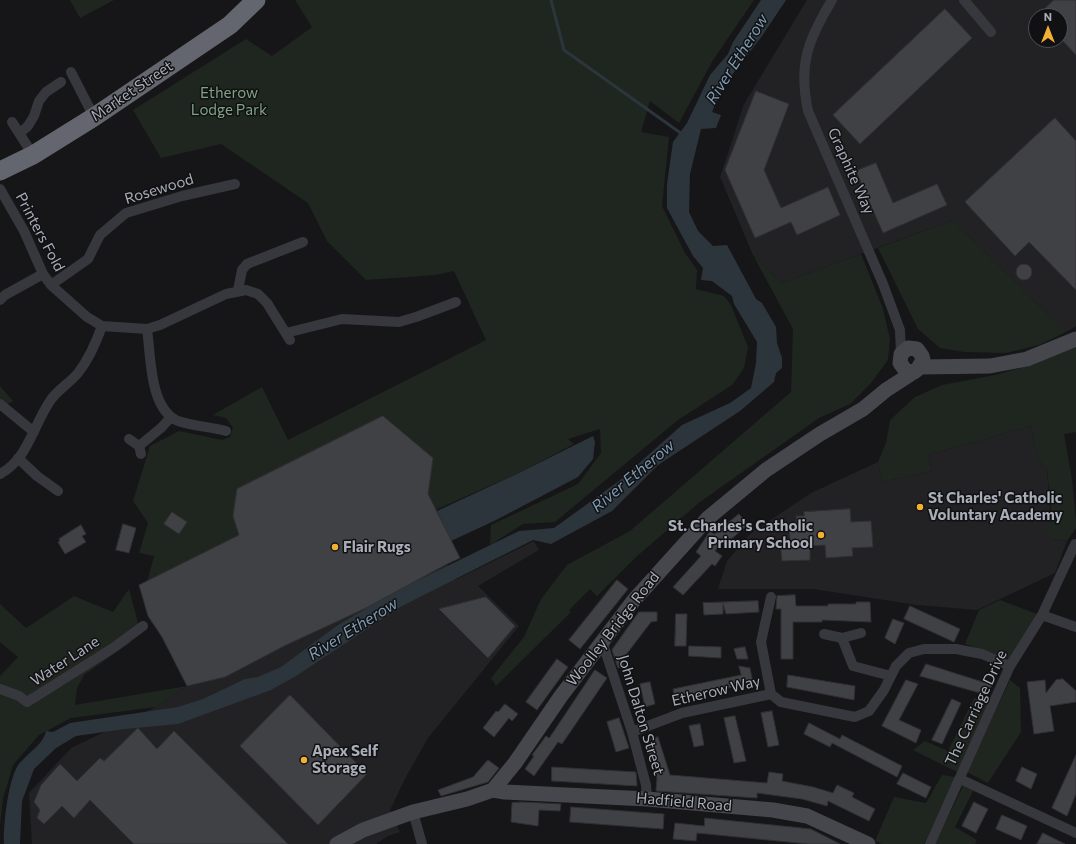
<!DOCTYPE html>
<style>
body{margin:0}
#map{position:relative;width:1076px;height:844px;overflow:hidden;background:#161618;font-family:Commissioner,sans-serif}
canvas{display:block}
.north{position:absolute;left:1028px;top:8px;width:40px;height:40px;box-sizing:border-box;background:#111113;border:1px solid #4d4f55;border-radius:50%;rotate:0deg;font-size:11px;font-weight:700;line-height:16px;text-align:center;color:#a8adb8}
.north::after{content:'';display:block;margin:auto;width:14px;height:18px;background:#f2b134;clip-path:polygon(50% 0,100% 100%,50% 72%,0 100%)}
</style>
<div id="map">
<canvas width="1076" height="844"></canvas>
<div class="north">N</div>
</div>
<script>
const g = document.querySelector('canvas').getContext('2d');
g.lineJoin = 'round';
function fillPath(path, color) { g.fillStyle = color; g.fill(path, 'evenodd'); }
function strokePath(path, color, width, dash) { g.strokeStyle = color; g.lineWidth = width; g.lineCap = dash ? 'butt' : 'round'; g.setLineDash(dash || []); g.stroke(path); }
function write(font, color, halo, rows, align = 'center') {
  g.font = font + ' Commissioner,sans-serif'; g.lineWidth = 3; g.setLineDash([]); g.textBaseline = 'middle'; g.strokeStyle = halo; g.fillStyle = color; for (const [text, x, y, turn = 0] of rows) {
    g.save(); g.translate(x, y); g.rotate((+turn || 0) * Math.PI / 180); g.textAlign = isNaN(turn) ? turn : align; if (halo) g.strokeText(text, 0, 0); g.fillText(text, 0, 0); g.restore();
  }
}
const built = new Path2D(`
 M 807,0 L 1076,0 L 1076,326 L 1066,332 L 953,220 L 782,283 L 753,255 L 720,177 L 744,104 ZM 1036,16 L 1060,16 L 1060,40 L 1036,40 Z
 M 1031,426 L 1038,458 L 1047,470 L 1052,539 L 1067,541 L 1055,573 L 977,610 L 917,605 L 813,589 L 718,589 L 727,561 L 751,533 L 811,493 L 878,462 L 882,482 L 932,471 L 928,455 Z
 M 237,489 L 428,494 L 460,558 L 447,564 L 455,580 L 534,541 L 539,550 L 478,586 L 519,626 L 428,738 L 406,777 L 390,810 L 400,832 L 388,836 L 376,844 L 32,844 L 29,793 L 71,748 L 156,707 L 187,686 L 162,637 L 148,616 L 139,585 L 239,535 L 233,516 Z`);
const green = new Path2D(`
 M 70,0 L 114,0 L 80,18 Z
 M 295,0 L 754,0 L 713,60 L 679,123 L 650,101 L 641,132 L 669,137 L 662,206 L 685,253 L 697,270 L 696,289 L 724,296 L 731,305 L 748,347 L 744,368 L 732,385 L 678,420 L 555,522 L 523,524 L 490,545 L 491,525 L 578,484 L 601,453 L 600,429 L 568,439 L 574,444 L 521,472 L 424,515 L 384,431 L 233,516 L 239,535 L 147,582 L 154,556 L 139,553 L 148,523 L 133,501 L 150,446 L 179,431 L 222,440 L 230,437 L 233,428 L 226,418 L 213,415 L 262,387 L 288,440 L 486,340 L 454,271 L 436,275 L 366,280 L 327,241 L 308,203 L 221,144 L 161,158 L 133,110 L 246,39 L 272,56 L 312,27 Z
 M 953,220 L 1066,332 L 1039,345 L 1006,353 L 964,352 L 940,348 L 918,329 L 878,248 Z
 M 861,254 L 883,309 L 890,339 L 888,360 L 871,383 L 850,404 L 819,418 L 700,502 L 636,557 L 597,596 L 590,589 L 569,610 L 571,612 L 563,620 L 496,686 L 491,678 L 524,637 L 541,599 L 567,565 L 630,531 L 791,392 L 793,329 L 753,255 L 782,283 Z
 M 1076,343 L 1076,432 L 1064,434 L 1072,479 L 1076,520 L 1076,528 L 1067,541 L 1052,539 L 1044,529 L 1052,521 L 1047,470 L 1038,458 L 1031,426 L 928,455 L 932,471 L 882,482 L 878,462 L 886,443 L 890,420 L 915,397 L 942,385 L 995,375 L 1035,364 Z
 M 0,386 L 13,401 L 0,408 Z
 M 129,589 L 138,623 L 131,642 L 84,675 L 77,688 L 75,705 L 187,686 L 156,707 L 71,718 L 39,735 L 13,765 L 3,799 L 0,825 L 0,676 L 18,657 L 0,642 L 0,604 L 26,628 L 74,596 L 113,612 Z
 M 1000,600 L 1037,614 L 1009,659 L 965,644 L 979,610 Z
 M 1010,680 L 1020,688 L 1021,732 L 988,783 L 967,772 Z
 M 974,698 L 989,703 L 957,772 L 913,750 L 925,741 L 948,751 Z
 M 942,775 L 956,777 L 924,844 L 882,844 L 875,841 L 894,797 L 926,803 Z
 M 963,786 L 973,791 L 955,827 L 977,840 L 975,844 L 935,844 Z`);
const water = new Path2D(`
 M 761,0 L 786,0 L 762,36 L 722,88 L 712,112 L 721,115 L 716,128 L 701,129 L 690,174 L 689,212 L 698,231 L 713,246 L 727,245 L 756,299 L 762,303 L 776,327 L 777,343 L 782,358 L 782,368 L 776,373 L 774,382 L 740,411 L 658,465 L 612,511 L 551,544 L 533,540 L 400,607 L 296,676 L 271,690 L 178,724 L 125,729 L 76,736 L 56,748 L 34,769 L 22,801 L 20,844 L 4,844 C 3,825 8,783 17,767 C 25,754 43,746 46,731 L 53,732 L 70,723 L 178,707 L 203,699 L 245,679 L 258,677 L 281,667 L 338,625 L 396,591 L 519,531 L 554,528 L 619,481 L 682,425 L 730,403 L 751,388 L 756,363 L 757,342 L 734,304 L 732,296 L 712,281 L 701,280 L 703,268 L 693,256 L 667,208 L 667,184 L 673,142 L 687,123 L 710,75 L 728,54 L 733,42 Z
 M 593,436 L 595,442 L 593,459 L 578,477 L 496,520 L 451,541 L 437,511 L 521,472 Z`);
const stream = new Path2D(`
 M 551,0 L 564,50 L 682,134`);
const building = new Path2D(`
 M 1054,0 L 1076,0 L 1076,55 L 1060,38 L 1060,16 L 1037,16 Z
 M 945,9 L 972,38 L 860,144 L 833,115 Z
 M 756,91 L 789,104 L 764,170 L 781,208 L 828,187 L 840,215 L 797,235 L 791,222 L 755,238 L 725,170 Z
 M 1055,118 L 1076,141 L 1076,290 L 1029,242 L 1015,256 L 965,202 Z
 M 876,163 L 893,203 L 937,184 L 947,205 L 883,233 L 856,171 Z
 M1016 272a8 8 0 1 1 16 0a8 8 0 1 1-16 0Z
 M 383,416 L 433,458 L 428,494 L 460,558 L 447,564 L 366,608 L 284,646 L 225,677 L 187,686 L 162,637 L 148,616 L 139,585 L 239,535 L 233,516 L 237,489 Z
 M 850,509 L 851,522 L 871,521 L 873,547 L 852,548 L 853,556 L 826,558 L 825,545 L 810,546 L 810,560 L 782,561 L 780,542 L 790,541 L 789,523 L 797,522 L 796,516 L 804,516 L 804,512 Z
 M 172,512 L 187,522 L 179,534 L 164,524 Z
 M 739,514 L 748,525 L 730,540 L 726,536 L 715,551 L 722,556 L 715,566 L 712,564 L 683,595 L 673,587 L 701,556 L 696,552 L 710,531 L 714,534 Z
 M 123,524 L 136,528 L 129,553 L 116,550 Z
 M 81,525 L 86,534 L 82,536 L 86,542 L 65,554 L 58,542 L 60,541 L 59,539 Z
 M 617,580 L 628,589 L 580,649 L 569,640 Z
 M 795,595 L 796,606 L 828,606 L 828,604 L 856,604 L 856,602 L 870,602 L 871,622 L 822,620 L 822,622 L 793,622 L 793,659 L 781,659 L 781,609 L 776,609 L 777,596 Z
 M 486,597 L 515,626 L 488,658 L 439,609 Z
 M 758,601 L 759,612 L 726,614 L 723,604 L 723,614 L 704,615 L 703,603 Z
 M 910,606 L 960,629 L 954,642 L 904,619 Z
 M 639,612 L 657,612 L 657,621 L 651,622 L 622,660 L 624,666 L 618,668 L 612,650 Z
 M 676,614 L 687,614 L 686,646 L 675,646 Z
 M 893,619 L 904,623 L 895,644 L 885,638 Z
 M 689,646 L 721,647 L 721,658 L 689,656 Z
 M 745,647 L 748,659 L 737,659 L 734,649 Z
 M 557,659 L 568,667 L 537,710 L 526,702 Z
 M 926,664 L 992,685 L 987,695 L 920,676 Z
 M 739,666 L 750,668 L 753,683 L 675,699 L 673,689 L 741,675 Z
 M 595,670 L 607,678 L 562,744 L 558,742 L 534,776 L 525,769 L 534,756 L 532,755 L 546,736 L 549,738 Z
 M 788,675 L 855,686 L 854,700 L 787,687 Z
 M 1063,679 L 1076,691 L 1076,702 L 1050,706 L 1054,731 L 1034,734 L 1027,682 L 1045,680 L 1046,693 L 1056,680 Z
 M 906,680 L 918,684 L 899,720 L 921,730 L 916,743 L 882,726 Z
 M 650,682 L 655,704 L 645,707 L 640,684 Z
 M 290,695 L 367,774 L 318,825 L 240,746 Z
 M 952,699 L 961,703 L 942,744 L 932,740 Z
 M 505,704 L 518,714 L 512,721 L 509,718 L 494,737 L 483,728 L 496,711 L 498,712 Z
 M 772,711 L 779,745 L 768,747 L 761,713 Z
 M 735,716 L 746,761 L 734,763 L 724,718 Z
 M 619,718 L 629,748 L 616,752 L 607,722 Z
 M 809,723 L 840,739 L 842,735 L 902,766 L 897,777 L 832,743 L 830,747 L 804,734 Z
 M 700,724 L 704,745 L 694,747 L 689,726 Z
 M 138,728 L 157,749 L 174,731 L 288,844 L 134,844 L 90,800 L 74,818 L 62,806 L 44,824 L 37,818 L 40,810 L 34,802 L 41,785 L 60,764 L 77,781 L 100,758 L 104,761 Z
 M 658,737 L 670,775 L 767,783 L 769,772 L 783,774 L 782,781 L 813,787 L 833,793 L 837,785 L 854,793 L 852,797 L 875,809 L 869,821 L 828,801 L 827,806 L 802,799 L 757,793 L 757,798 L 656,791 L 657,778 L 645,741 Z
 M 1076,755 L 1076,794 L 1067,816 L 1052,808 Z
 M 488,760 L 499,768 L 488,782 L 441,796 L 438,790 L 473,777 Z
 M 552,767 L 636,772 L 637,786 L 552,781 Z
 M 1022,767 L 1037,774 L 1031,789 L 1016,781 Z
 M 903,773 L 931,787 L 926,798 L 897,784 Z
 M 522,802 L 561,804 L 560,811 L 539,810 L 538,826 L 511,822 L 512,803 Z
 M 974,802 L 988,809 L 976,833 L 962,826 Z
 M 571,807 L 664,814 L 663,829 L 570,822 Z
 M 1002,815 L 1027,826 L 1021,840 L 996,829 Z
 M 705,818 L 811,829 L 840,844 L 808,844 L 697,833 L 696,841 L 673,839 L 675,823 L 704,826 Z
 M 1043,833 L 1065,844 L 1037,844 Z`);
const street = new Path2D(`
 M 832,0 C 808,40 798,64 808,111 L 883,284 L 900,330 L 901,354
 M 964,0 L 991,32
 M 71,72 L 94,117
 M 12,122 L 33,155
 M 20,133 L 28,126 L 34,116 L 39,101 L 46,92 L 61,82
 M 0,189 L 24,231 L 43,274 L 51,285 L 87,317 L 102,326 L 147,329 L 160,325 L 226,294 L 246,290 L 258,294 L 267,303 L 290,340
 M 51,285 L 88,259 L 100,235 L 126,213 L 182,196 L 235,184
 M 238,290 L 242,270 L 247,264 L 303,242
 M 0,300 L 5,295 L 43,274
 M 147,329 C 151,355 149,409 178,421 C 192,426 211,427 226,431
 M 286,333 L 342,319 L 399,322 L 416,317 L 456,302
 M 0,404 L 34,432
 M 129,439 L 139,446
 M 141,454 L 139,446 L 161,428 L 171,417
 M 18,458 L 37,476 L 58,491
 M 0,474 C 28,459 33,426 50,401 C 57,390 70,383 78,373 C 89,359 96,343 102,326
 M 1042,615 L 1076,627
 M 824,634 L 842,638 L 861,633
 M 842,638 L 853,666 L 891,676
 M 602,641 L 632,732 L 646,785 L 647,799
 M 0,689 L 19,696 L 27,702 L 113,648 L 143,626
 M 771,694 L 761,642 L 771,597
 M 632,732 L 682,713 L 771,694 L 781,702 L 855,717 L 869,711 L 884,690 L 896,666 L 909,653 L 924,649 L 956,649 L 982,654 L 1010,666
 M 960,779 L 1076,833
 M 413,812 L 422,844
 M 930,844 L 1010,666 L 1042,615 L 1075,544`);
const secondary = new Path2D(`
 M 921,367 L 990,366 L 1027,359 L 1076,339
 M 493,790 L 505,792 L 647,799 L 773,810 L 807,816 L 868,844
 M 337,844 L 363,830 L 413,812 L 467,799 L 493,790 L 515,763 L 561,696 L 634,600 L 708,518 L 766,470 L 820,434 L 863,409 L 886,390 L 917,370 L 923,360 L 922,356 L 917,349 L 908,348 L 901,354 L 900,363 L 906,371 L 914,372`);
const highway = new Path2D(`
 M 0,171 L 33,155 L 94,117 L 230,25 L 256,0`);
const markers = [
 [920,507,4,"#f2b134"],
 [821,535,4,"#f2b134"],
 [335,547,4,"#f2b134"],
 [304,760,4,"#f2b134"]
];
const streetNames = [
 ["Market Street",132,91,-34],
 ["Graphite Way",851,171,66],
 ["Rosewood",159,189,-17],
 ["Printers Fold",40,232,62],
 ["Woolley Bridge Road",613,629,-52],
 ["Water Lane",65,661,-33],
 ["Etherow Way",716,691,-13],
 ["The Carriage Drive",976,708,-65],
 ["John Dalton Street",641,715,73],
 ["Hadfield Road",684,802,5]
];
const parkNames = [
 ["Etherow",229,93],
 ["Lodge Park",229,110]
];
const poiNames = [
 ["St Charles' Catholic",928,498],
 ["Voluntary Academy",928,515],
 ["St. Charles's Catholic",813,526,"right"],
 ["Primary School",813,543,"right"],
 ["Flair Rugs",343,547],
 ["Apex Self",312,751],
 ["Storage",312,768]
];
const waterNames = [
 ["River Etherow",737,59,-58],
 ["River Etherow",633,476,-40],
 ["River Etherow",353,629,-32]
];
fillPath(built, '#222225');
fillPath(green, '#1e261f');
fillPath(water, '#2c353c');
strokePath(stream, '#2c353c', 3);
fillPath(building, '#404145');
strokePath(building, '#303034', 1);
strokePath(street, '#37383d', 10);
strokePath(secondary, '#45474d', 15);
strokePath(highway, '#63666e', 19);
for (const [x, y, r, color] of markers) { const dot = new Path2D(); dot.arc(x, y, r, 0, 2 * Math.PI); g.fillStyle = color; g.fill(dot); strokePath(dot, '#111113', 1.5); }
write('15px', '#a8adb8', '#111113', streetNames);
write('15px', '#7fa381', '#111113', parkNames);
write('bold 15px', '#a8adb8', '#111113', poiNames, 'left');
write('italic 16px', '#7f9bb3', '#111113', waterNames);
</script>
